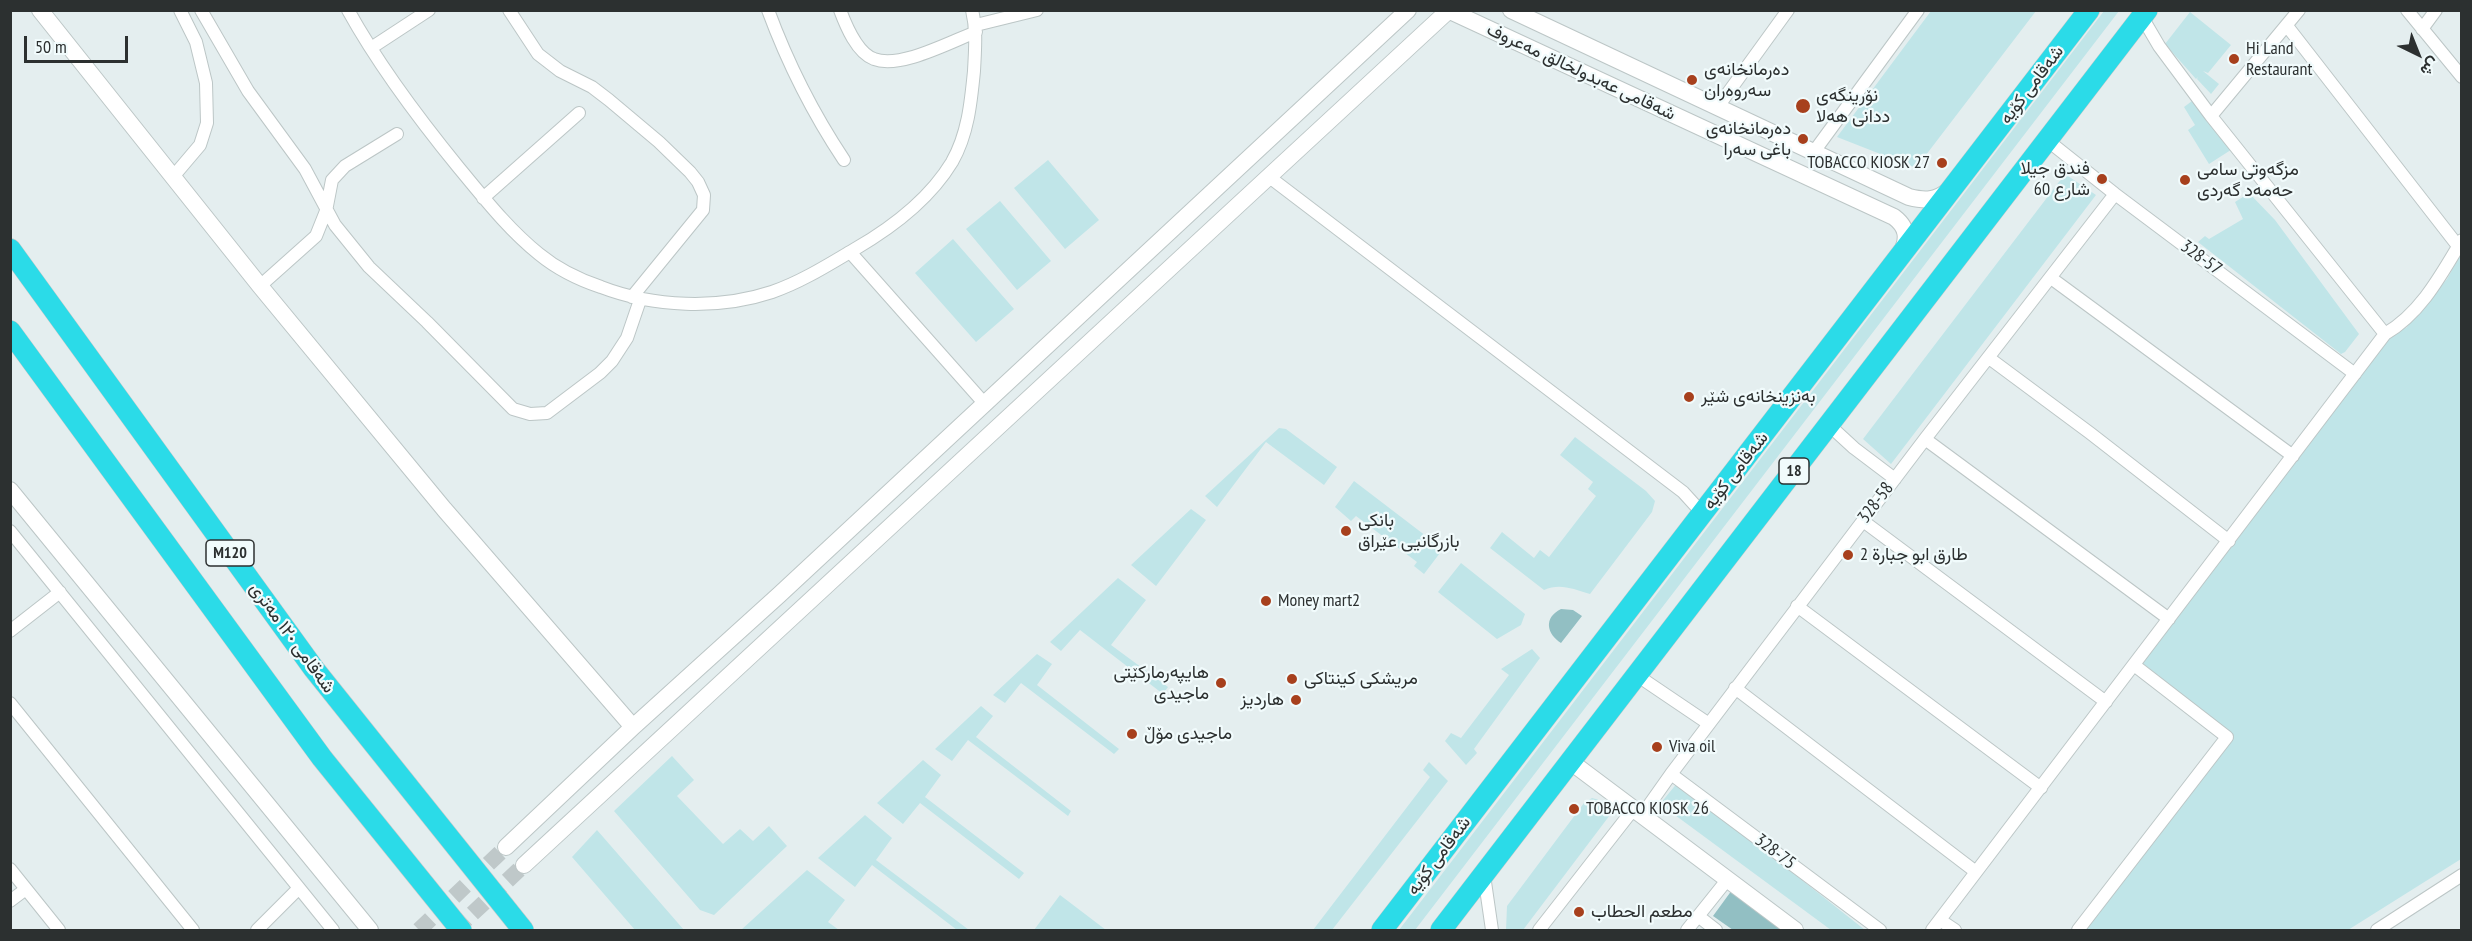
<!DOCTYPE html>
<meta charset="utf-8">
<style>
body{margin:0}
#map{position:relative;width:2472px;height:941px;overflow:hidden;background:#e4eeef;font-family:"PT Sans Narrow",Vazirmatn,sans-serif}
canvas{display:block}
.frame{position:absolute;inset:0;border:12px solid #2c3030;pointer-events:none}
.north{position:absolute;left:2388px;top:24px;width:60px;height:60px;-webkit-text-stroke:4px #f1fbfc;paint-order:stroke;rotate:137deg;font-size:16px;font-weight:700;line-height:24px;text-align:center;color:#2c3030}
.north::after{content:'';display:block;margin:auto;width:21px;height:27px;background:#2c3030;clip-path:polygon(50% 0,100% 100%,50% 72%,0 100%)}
.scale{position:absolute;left:24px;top:36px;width:104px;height:27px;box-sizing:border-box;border:3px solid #2c3030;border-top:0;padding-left:8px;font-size:18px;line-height:21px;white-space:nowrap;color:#2c3030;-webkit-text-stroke:4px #f1fbfc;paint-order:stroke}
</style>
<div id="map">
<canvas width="2472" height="941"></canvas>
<div class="frame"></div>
<div class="north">ش</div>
<div class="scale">50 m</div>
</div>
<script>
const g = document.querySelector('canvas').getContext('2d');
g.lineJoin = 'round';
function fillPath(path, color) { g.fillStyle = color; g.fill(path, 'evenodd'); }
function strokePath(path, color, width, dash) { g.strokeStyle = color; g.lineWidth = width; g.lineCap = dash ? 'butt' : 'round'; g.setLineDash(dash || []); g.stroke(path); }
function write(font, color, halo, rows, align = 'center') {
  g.font = font + ' "PT Sans Narrow",Vazirmatn,sans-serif'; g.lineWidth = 4.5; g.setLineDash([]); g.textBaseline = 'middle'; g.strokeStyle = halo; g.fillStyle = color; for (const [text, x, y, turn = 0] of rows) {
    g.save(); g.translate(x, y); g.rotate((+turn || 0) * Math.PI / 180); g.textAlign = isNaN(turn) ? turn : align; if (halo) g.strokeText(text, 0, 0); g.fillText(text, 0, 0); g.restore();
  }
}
const green = new Path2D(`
 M 1931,11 L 2036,11 L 1916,168 L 1837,137 Z
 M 2104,11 L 2119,11 L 1415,930 L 1399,930 Z
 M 2190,12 L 2231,45 L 2208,73 L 2203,71 L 2219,84 L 2211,94 L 2197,79 L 2198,77 L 2196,79 L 2165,44 Z
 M 2192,101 L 2237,146 L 2209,164 L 2188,130 L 2195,125 L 2184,107 Z
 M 1048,160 L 1099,220 L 1065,249 L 1014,188 Z
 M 2065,174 L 2096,195 L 1891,464 L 1863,439 Z
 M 2249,193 L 2275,220 L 2359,334 L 2345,352 L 2341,354 L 2198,242 L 2205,236 L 2209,239 L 2243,219 L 2235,202 Z
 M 1000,201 L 1051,261 L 1017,290 L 966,229 Z
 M 953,239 L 1014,309 L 976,342 L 915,273 Z
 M 2461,254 L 2461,859 L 2348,930 L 2077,930 L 2227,732 L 2141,662 L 2388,330 L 2406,328 L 2447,279 Z
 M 1279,428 L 1286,429 L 1337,467 L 1324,485 L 1266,442 L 1217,507 L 1205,496 Z
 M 1575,437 L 1646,491 L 1655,501 L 1652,512 L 1590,594 C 1573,589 1560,583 1544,590 L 1490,548 L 1502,532 L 1534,558 L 1540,550 L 1549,557 L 1596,496 L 1588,489 L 1593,482 L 1560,455 Z
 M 1354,481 L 1443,549 L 1424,574 L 1414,566 L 1417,562 L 1356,516 L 1351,521 L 1335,507 Z
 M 1191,509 L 1206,520 L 1156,586 L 1131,565 Z
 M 1461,563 L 1525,614 L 1521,625 L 1497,639 L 1438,592 Z
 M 1118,578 L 1146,600 L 1111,645 L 1168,687 L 1163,694 L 1080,630 L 1061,651 L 1050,642 Z
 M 1532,649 L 1540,658 L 1474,749 L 1477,753 L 1466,765 L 1445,741 L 1451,733 L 1461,738 L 1509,675 L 1501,669 Z
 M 1037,654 L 1052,664 L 1037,685 L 1119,749 L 1114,754 L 1021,683 L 1005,703 L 993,695 Z
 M 981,706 L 993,716 L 976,737 L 1071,811 L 1068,816 L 968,740 L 952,761 L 935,749 Z
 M 672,756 L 694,780 L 677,796 L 723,844 L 740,829 L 753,841 L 769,826 L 787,846 L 714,915 L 700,910 L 614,811 Z
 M 923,760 L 941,775 L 925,797 L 1024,873 L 1019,879 L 920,803 L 903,824 L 877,803 Z
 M 1429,762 L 1448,781 L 1332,930 L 1313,930 L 1430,777 L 1423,770 Z
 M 1678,782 L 1865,930 L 1831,930 L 1660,804 Z
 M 1592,798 L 1599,800 L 1613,811 L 1523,930 L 1506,930 L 1507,906 L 1584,803 Z
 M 865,815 L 892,838 L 876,860 L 969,930 L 957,930 L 872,865 L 855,887 L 818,858 Z
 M 597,830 L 684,930 L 635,930 L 572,857 Z
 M 807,870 L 845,900 L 828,922 L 839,930 L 741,930 Z
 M 1060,895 L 1106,930 L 1034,930 Z`);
const forest = new Path2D(`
 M 1561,609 L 1573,610 L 1582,616 L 1561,643 C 1547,634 1543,618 1561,609 Z
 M 1732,890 L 1783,930 L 1733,930 L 1713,916 Z`);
const secondaryTunnel = new Path2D(`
 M 419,930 L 506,847
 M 455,930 L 524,865`);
const street = new Path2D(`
 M 201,10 L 248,91 L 305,169 L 335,225 L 369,267 L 427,322 L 513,409 L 530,414 L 547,413 L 600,373 L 612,361 L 627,338 L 640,300
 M 348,10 C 379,66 419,119 459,168 C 484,198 508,229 539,254 C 556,268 580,280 601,287 C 653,307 718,310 772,292 C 801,282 828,265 855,249 C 893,227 929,200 952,162 C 968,134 971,102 974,71 C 975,50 977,31 972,10
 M 509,10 L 538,54 L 560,71 L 592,87 L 609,100 L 659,142 L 690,172 L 698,182 L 704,195 L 703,210 L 632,297
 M 768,10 C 788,64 812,112 844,160
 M 840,10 C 846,26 857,53 874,59 C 900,69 950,42 976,32
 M 2407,10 L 2462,77
 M 2142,17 L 2159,46 L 2211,116 L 2385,334
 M 976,25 L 1037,10
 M 2287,26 L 2458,246
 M 2422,29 L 2436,10
 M 371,48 L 429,10
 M 1717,108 L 1788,10
 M 2211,116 L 2299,10
 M 2047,140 L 2115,194 L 2355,374
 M 1813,153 L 1918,10
 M 1268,176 L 1683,492 L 1703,514
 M 172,178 L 200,145 L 207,123 L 206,83 L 196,42 L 180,10
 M 483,198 L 579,113
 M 850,252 L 984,403
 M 2051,278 L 2293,456
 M 260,286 L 316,236 L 326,211 L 332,180 L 345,166 L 397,134
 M 1989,358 L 2090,433 L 2229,541
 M 1829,425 L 1854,448 L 1895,479
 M 1925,439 L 2169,619
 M 1863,521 L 2106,702
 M 10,531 L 333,930
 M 1797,606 L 2041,788
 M 10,631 L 60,592
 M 1638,676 L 1709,724
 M 1735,688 L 1976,872
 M 10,703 L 193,930
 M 1671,774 L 1880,930
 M 1642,815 L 1671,774 L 1925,439 L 2115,194
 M 10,869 L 59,930
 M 1484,875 L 1492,930
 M 10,901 L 26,889
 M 1698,916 L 1716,930
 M 1940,920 L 1955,930
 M 257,930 L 299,888
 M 1539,930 L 1628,816 L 1635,810
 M 1687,930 L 1727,880
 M 1932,930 L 2385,334 C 2421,313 2441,275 2462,240
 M 2078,930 L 2227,737 L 2134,665
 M 2377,930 L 2462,875`);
const secondary = new Path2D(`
 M 40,10 L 260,286 L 444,509 L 633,727
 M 1448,10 L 1894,217 C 1907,227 1909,238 1901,253
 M 1511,10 L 1909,197 C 1925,201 1936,201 1949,190
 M 10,490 L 370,930
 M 1571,762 L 1795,930
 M 506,847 L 633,727 L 779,595 L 1408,10
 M 524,865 L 1448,11`);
const highway = new Path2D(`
 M 10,249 L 314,669 L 523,930
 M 10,331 L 322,758 L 461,930
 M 1382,930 L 2089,10
 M 1441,930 L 2147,10`);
const markers = [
 [2234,59,6,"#a7401d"],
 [1692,80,6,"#a7401d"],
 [1803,106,8,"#a7401d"],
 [1803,139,6,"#a7401d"],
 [1942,163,6,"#a7401d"],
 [2102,179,6,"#a7401d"],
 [2185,180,6,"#a7401d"],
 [1689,397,6,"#a7401d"],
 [1346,531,6,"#a7401d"],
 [1848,555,6,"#a7401d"],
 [1266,601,6,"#a7401d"],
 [1292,679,6,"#a7401d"],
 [1221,683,6,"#a7401d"],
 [1296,700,6,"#a7401d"],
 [1132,734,6,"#a7401d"],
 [1657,747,6,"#a7401d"],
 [1574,809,6,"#a7401d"],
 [1579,912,6,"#a7401d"]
];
const shields = [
 [1794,471,30],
 [230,553,48]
];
const shieldNames = [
 ["18",1794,471],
 ["M120",230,553]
];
const poiNames = [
 ["Hi Land",2246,49],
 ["Restaurant",2246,70],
 ["دەرمانخانەی",1704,70],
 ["سەروەران",1704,91],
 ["نۆرینگەی",1816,96],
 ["ددانی هەلا",1816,117],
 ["دەرمانخانەی",1791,129,"right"],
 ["باغی سەرا",1791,150,"right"],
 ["TOBACCO KIOSK 27",1930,163,"right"],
 ["فندق جيلا",2090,169,"right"],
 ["شارع 60",2090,190,"right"],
 ["مزگەوتی سامی",2197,170],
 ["حەمەد گەردی",2197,191],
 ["بەنزینخانەی شێر",1701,397],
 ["بانکی",1358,521],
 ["بازرگانیی عێراق",1358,542],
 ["طارق ابو جبارة 2",1860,555],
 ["Money mart2",1278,601],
 ["هایپەرمارکێتی",1209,673,"right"],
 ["ماجیدی",1209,694,"right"],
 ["مریشکی کینتاکی",1304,679],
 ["هاردیز",1284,700,"right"],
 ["ماجیدی مۆڵ",1144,734],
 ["Viva oil",1669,747],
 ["TOBACCO KIOSK 26",1586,809],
 ["مطعم الحطاب",1591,912]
];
const streetNames = [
 ["شەقامی عەبدولخالق مەعروف",1581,72,25],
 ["شەقامی کۆیە",2032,85,-53],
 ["328-57",2201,258,36],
 ["شەقامی کۆیە",1736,471,-52],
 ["328-58",1876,503,-53],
 ["شەقامی ١٢٠ مەتری",292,638,54],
 ["328-75",1775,852,37],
 ["شەقامی کۆیە",1439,856,-53]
];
fillPath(green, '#c0e5e8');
fillPath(forest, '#92bfc3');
strokePath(secondaryTunnel, '#bfc8c9', 16, [16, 8]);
strokePath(street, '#bcc6c6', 14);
strokePath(secondary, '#bcc6c6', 18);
strokePath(highway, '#c8c9c9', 22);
strokePath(street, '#fff', 12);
strokePath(secondary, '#fff', 16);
strokePath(highway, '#2bdbe8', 21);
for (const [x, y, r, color] of markers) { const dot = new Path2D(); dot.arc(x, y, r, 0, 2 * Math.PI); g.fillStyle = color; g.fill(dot); strokePath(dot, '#f1fbfc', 2); }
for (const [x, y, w] of shields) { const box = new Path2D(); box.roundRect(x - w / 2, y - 13, w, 26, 4.5); g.fillStyle = '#f1fbfc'; g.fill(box); strokePath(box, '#2c3030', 1.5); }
write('bold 16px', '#2c3030', null, shieldNames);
write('18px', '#2c3030', '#f1fbfc', poiNames, 'left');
write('18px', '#2c3030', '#f1fbfc', streetNames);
</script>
